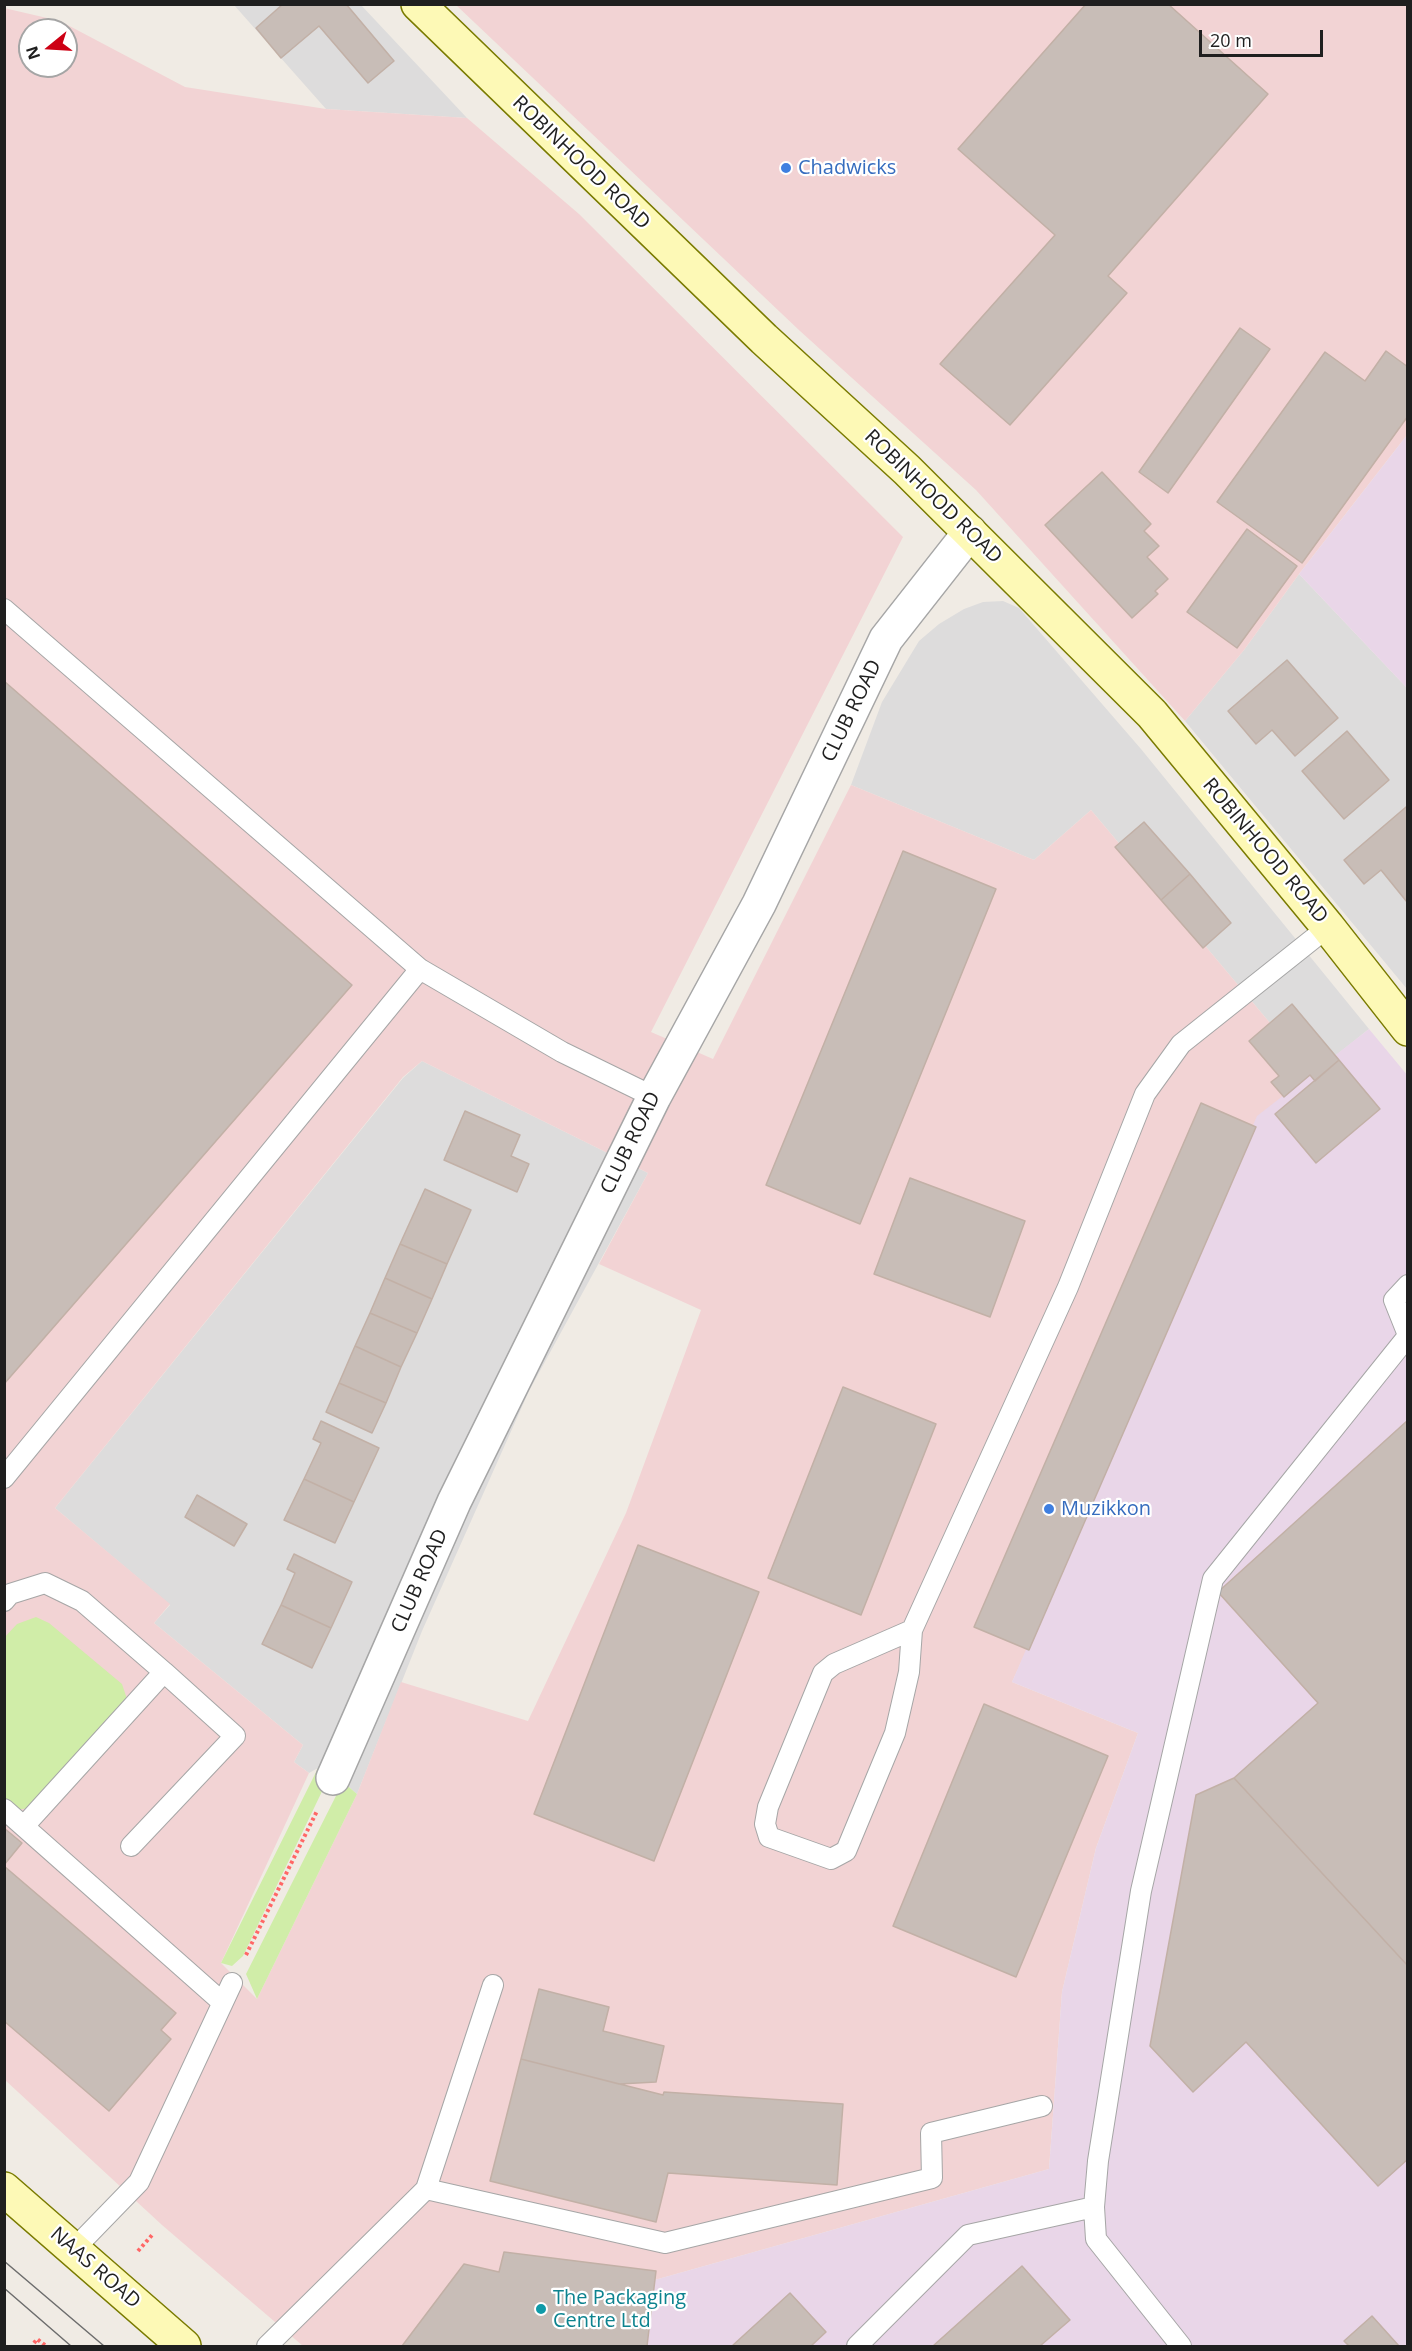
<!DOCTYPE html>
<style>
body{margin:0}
#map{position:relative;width:1412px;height:2351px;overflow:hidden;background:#f0ebe4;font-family:"Open Sans",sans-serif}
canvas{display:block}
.frame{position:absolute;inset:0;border:6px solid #1f1f1f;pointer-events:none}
.north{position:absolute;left:18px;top:18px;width:60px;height:60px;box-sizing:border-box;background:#fff;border:2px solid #a5a5a5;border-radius:50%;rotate:252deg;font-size:16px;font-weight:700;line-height:24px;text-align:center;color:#1f1f1f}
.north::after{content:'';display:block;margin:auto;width:21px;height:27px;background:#cd0014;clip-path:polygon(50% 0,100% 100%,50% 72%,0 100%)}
.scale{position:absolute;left:1199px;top:30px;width:124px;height:27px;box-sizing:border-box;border:3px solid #1f1f1f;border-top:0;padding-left:8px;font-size:18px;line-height:21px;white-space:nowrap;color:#1f1f1f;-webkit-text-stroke:4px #fff;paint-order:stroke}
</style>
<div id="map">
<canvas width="1412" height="2351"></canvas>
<div class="frame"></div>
<div class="north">N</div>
<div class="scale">20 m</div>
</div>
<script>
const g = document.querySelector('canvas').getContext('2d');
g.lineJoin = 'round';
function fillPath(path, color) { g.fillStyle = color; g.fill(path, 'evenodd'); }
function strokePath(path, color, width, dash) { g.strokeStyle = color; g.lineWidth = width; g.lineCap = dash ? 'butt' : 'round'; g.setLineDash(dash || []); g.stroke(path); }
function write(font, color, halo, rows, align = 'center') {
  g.font = font + ' "Open Sans",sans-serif'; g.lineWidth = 4.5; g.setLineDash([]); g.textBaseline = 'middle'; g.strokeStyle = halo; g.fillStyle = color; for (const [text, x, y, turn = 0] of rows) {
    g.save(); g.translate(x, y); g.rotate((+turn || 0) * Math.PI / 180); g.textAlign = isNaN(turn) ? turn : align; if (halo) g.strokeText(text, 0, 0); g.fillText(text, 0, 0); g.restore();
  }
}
const residential = new Path2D(`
 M 234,5 L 361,5 L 467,118 L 326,109 Z
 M 1299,574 L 1407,688 L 1407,989 L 1185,721 L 1244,650 Z
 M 1003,601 L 1019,608 L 1141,749 L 1369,1029 L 1284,1097 L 1271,1082 L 1278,1076 L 1249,1041 L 1270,1023 L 1091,810 L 1034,860 L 851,785 L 882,702 L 919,641 L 939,624 L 964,609 L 983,602 Z
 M 422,1061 L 648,1173 L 529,1391 L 422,1631 L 357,1794 L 343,1782 L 318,1768 L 309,1773 L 294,1762 L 303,1745 L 154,1623 L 170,1605 L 55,1508 L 403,1078 Z`);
const commercial = new Path2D(`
 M 456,5 L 1407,5 L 1407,435 L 1299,574 L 1244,650 L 1185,721 L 976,490 L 800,331 Z
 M 4,8 L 60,21 L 185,87 L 326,109 L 467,118 L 579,214 L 903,537 L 651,1032 L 713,1059 L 851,785 L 1034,860 L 1091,810 L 1270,1023 L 1249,1041 L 1279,1076 L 1271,1082 L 1284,1097 L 1012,1682 L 1138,1733 L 1096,1848 L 1062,1992 L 1049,2169 L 644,2283 L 635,2346 L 303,2346 L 162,2225 L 5,2080 ZM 30,30 L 66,30 L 66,66 L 30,66 ZM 422,1061 L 648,1173 L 599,1264 L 701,1310 L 626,1513 L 528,1721 L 401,1682 L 357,1794 L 257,1999 L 221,1963 L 309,1773 L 294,1762 L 303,1745 L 154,1623 L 170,1604 L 55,1508 L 403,1077 Z`);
const industrial = new Path2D(`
 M 1407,435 L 1407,688 L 1299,574 Z
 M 1369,1029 L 1408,1076 L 1407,2346 L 635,2346 L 644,2283 L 1049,2169 L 1062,1992 L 1096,1848 L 1138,1733 L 1012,1682 L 1257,1116 Z`);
const grass = new Path2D(`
 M 36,1617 L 49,1623 L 122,1684 L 127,1699 L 37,1806 L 18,1810 L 5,1798 L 4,1638 L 17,1624 Z
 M 318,1768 L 323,1772 L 327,1781 L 243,1956 L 232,1966 L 221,1963 Z
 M 343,1782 L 357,1794 L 257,1999 L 246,1974 Z`);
const building = new Path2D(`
 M 283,4 L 346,4 L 394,61 L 368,83 L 319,26 L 281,58 L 256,28 Z
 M 1086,4 L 1168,4 L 1268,94 L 1108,276 L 1127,293 L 1010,425 L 940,364 L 1055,235 L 958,149 Z
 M 1240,328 L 1270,349 L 1168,493 L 1139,472 Z
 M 1386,351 L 1408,367 L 1408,416 L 1302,563 L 1217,502 L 1325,352 L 1365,381 Z
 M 1102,472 L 1151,524 L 1144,531 L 1159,546 L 1147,557 L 1168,579 L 1155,591 L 1158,594 L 1132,618 L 1045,525 Z
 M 1247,529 L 1297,566 L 1237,648 L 1187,612 Z
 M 1287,660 L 1338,718 L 1295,756 L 1272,730 L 1256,744 L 1228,711 Z
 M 4,681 L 352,985 L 4,1384 Z
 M 1347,731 L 1389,780 L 1344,819 L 1302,771 Z
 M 1406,807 L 1408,809 L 1407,902 L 1381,870 L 1364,884 L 1344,860 Z
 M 1144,822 L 1190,874 L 1161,900 L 1115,847 Z
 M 903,851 L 996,889 L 860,1224 L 766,1185 Z
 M 1190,874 L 1231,923 L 1203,948 L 1161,900 Z
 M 1292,1004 L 1339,1060 L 1315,1081 L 1310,1075 L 1284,1097 L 1271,1082 L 1279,1076 L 1249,1041 Z
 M 1339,1060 L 1380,1109 L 1316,1163 L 1275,1114 Z
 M 1201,1103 L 1256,1127 L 1029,1650 L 974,1627 Z
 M 465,1111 L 520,1135 L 511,1156 L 529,1164 L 517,1192 L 444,1160 Z
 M 910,1178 L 1025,1221 L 990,1317 L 874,1274 Z
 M 425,1189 L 471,1210 L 447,1264 L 400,1244 Z
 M 400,1244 L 447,1264 L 432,1299 L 385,1278 Z
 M 385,1278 L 432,1299 L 417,1333 L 370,1313 Z
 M 370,1313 L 417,1333 L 401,1367 L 355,1346 Z
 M 355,1346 L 401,1367 L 386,1403 L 339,1383 Z
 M 339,1383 L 386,1403 L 372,1433 L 326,1412 Z
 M 843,1387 L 936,1424 L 861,1615 L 768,1578 Z
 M 1408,1420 L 1408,1966 L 1234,1778 L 1318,1703 L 1218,1592 Z
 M 321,1421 L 379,1448 L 354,1502 L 304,1479 L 321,1443 L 313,1439 Z
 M 304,1479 L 354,1502 L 335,1543 L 284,1520 Z
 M 197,1495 L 247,1524 L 234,1546 L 185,1517 Z
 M 638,1545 L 759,1592 L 654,1861 L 534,1814 Z
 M 294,1554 L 352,1582 L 331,1628 L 281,1605 L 295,1573 L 287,1569 Z
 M 281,1605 L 331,1628 L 312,1668 L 262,1644 Z
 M 984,1704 L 1108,1756 L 1016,1977 L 893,1926 Z
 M 1234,1778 L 1408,1966 L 1408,2159 L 1378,2186 L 1246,2042 L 1193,2092 L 1150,2046 L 1196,1795 Z
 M 4,1828 L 22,1843 L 4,1865 Z
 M 4,1866 L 176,2013 L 161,2030 L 171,2039 L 109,2111 L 4,2021 Z
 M 539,1989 L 609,2007 L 603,2031 L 664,2046 L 656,2082 L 619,2084 L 521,2059 Z
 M 521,2059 L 663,2095 L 664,2092 L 843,2104 L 837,2185 L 668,2173 L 656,2222 L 490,2181 Z
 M 504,2252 L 656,2271 L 647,2346 L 402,2346 L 464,2264 L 499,2272 Z
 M 1022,2266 L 1070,2320 L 1040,2346 L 933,2346 Z
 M 790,2293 L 826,2332 L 811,2346 L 732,2346 Z
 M 1372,2316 L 1399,2346 L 1349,2346 L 1344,2341 Z`);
const path = new Path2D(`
 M 246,1955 L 317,1811
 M 138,2251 L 153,2234
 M 34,2343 L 37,2339 L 46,2346`);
const lane = new Path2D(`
 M 4,609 L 420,969 L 562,1052 L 654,1097
 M 1408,1285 L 1394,1300 L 1408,1335
 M 4,1478 L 420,969
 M 4,1601 L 10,1594 L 45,1583 L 82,1601 L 164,1672
 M 912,1630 L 834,1664 L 823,1673 L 768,1807 L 765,1824 L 769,1837 L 831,1859 L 846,1851 L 895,1733 L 909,1672 L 912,1630 L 1068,1287 L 1145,1094 L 1181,1044 L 1328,927
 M 4,1809 L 222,2002
 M 24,1826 L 164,1672 L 235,1736 L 131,1846
 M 426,2189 L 665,2243 L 932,2178 L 931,2133 L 1042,2106
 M 74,2249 L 139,2182 L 232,1983
 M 267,2346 L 426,2189 L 493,1985
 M 857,2346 L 968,2235 L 1094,2207
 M 1181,2346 L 1096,2239 L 1094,2207 L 1098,2161 L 1141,1891 L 1213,1579 L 1408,1336`);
const street = new Path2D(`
 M 333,1778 L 454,1502 L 654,1097 L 759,904 L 886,639 L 970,532`);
const secondary = new Path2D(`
 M 418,4 L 764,339 L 907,470 L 1152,714 L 1328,927 L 1408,1029
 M 4,2189 L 184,2346`);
const tram = new Path2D(`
 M 4,2261 L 104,2346
 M 4,2288 L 71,2346`);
const markers = [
 [786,168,6,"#3f7fe0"],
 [1049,1509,6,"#3f7fe0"],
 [541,2309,6,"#0f9aa8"]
];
const streetNames = [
 ["ROBINHOOD ROAD",581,163,44],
 ["ROBINHOOD ROAD",933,497,44],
 ["CLUB ROAD",852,711,-64],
 ["ROBINHOOD ROAD",1265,851,50],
 ["CLUB ROAD",631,1143,-64],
 ["CLUB ROAD",420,1581,-66],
 ["NAAS ROAD",95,2268,41]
];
const shopNames = [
 ["Chadwicks",798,168],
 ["Muzikkon",1061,1509]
];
const cultureNames = [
 ["The Packaging",553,2298],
 ["Centre Ltd",553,2321]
];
fillPath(residential, '#dddcdc');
fillPath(commercial, '#f2d3d4');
fillPath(industrial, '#e9d6e8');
fillPath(grass, '#d0eda8');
fillPath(building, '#c8bdb7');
strokePath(building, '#c2b0a6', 1.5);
strokePath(lane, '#a6a6a6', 22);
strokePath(street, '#a6a6a6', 36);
strokePath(secondary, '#7a7b00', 36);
strokePath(path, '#ff6766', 4, [3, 3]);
strokePath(lane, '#fff', 20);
strokePath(street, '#fff', 33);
strokePath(secondary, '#fdf9b6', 33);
strokePath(tram, '#6d6d6d', 1.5);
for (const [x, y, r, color] of markers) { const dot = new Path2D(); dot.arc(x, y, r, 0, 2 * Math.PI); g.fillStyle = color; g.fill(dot); strokePath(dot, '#fff', 2); }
write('20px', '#1f1f1f', '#fff', streetNames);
write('20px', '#366cbe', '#fff', shopNames, 'left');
write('20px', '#0d838f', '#fff', cultureNames, 'left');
</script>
